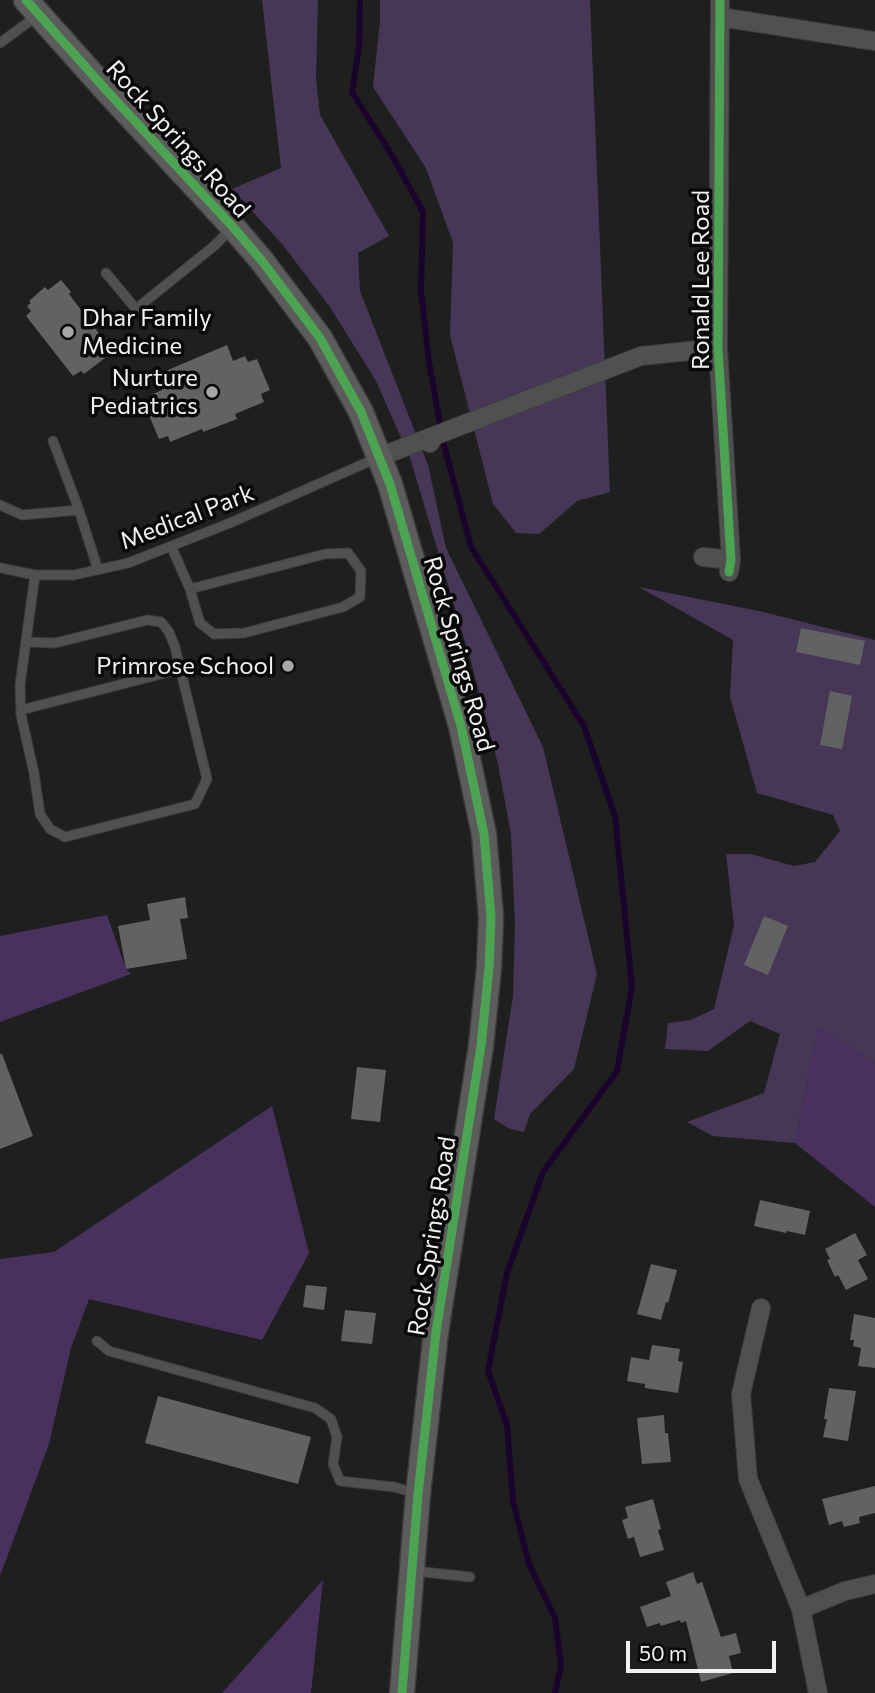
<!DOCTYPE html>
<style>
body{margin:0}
#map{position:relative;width:875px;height:1693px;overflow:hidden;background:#201f20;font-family:Commissioner,sans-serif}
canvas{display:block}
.scale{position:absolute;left:626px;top:1641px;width:150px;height:32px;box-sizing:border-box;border:4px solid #f1f0f2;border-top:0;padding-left:9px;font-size:21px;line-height:24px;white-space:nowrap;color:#f1f0f2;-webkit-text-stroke:5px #09090a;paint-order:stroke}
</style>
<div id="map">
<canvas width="875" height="1693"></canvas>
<div class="scale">50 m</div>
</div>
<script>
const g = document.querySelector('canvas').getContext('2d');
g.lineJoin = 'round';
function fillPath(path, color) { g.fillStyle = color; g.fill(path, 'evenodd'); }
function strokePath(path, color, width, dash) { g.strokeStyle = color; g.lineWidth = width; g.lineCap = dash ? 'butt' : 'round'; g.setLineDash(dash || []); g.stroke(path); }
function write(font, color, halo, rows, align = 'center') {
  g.font = font + ' Commissioner,sans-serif'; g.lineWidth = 7; g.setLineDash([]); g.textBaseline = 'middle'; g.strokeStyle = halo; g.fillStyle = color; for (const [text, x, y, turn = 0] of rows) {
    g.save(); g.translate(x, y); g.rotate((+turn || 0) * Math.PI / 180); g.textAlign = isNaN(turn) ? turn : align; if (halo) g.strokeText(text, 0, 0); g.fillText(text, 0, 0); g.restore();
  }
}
const green = new Path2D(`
 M 262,0 L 318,0 L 316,79 L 320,115 L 389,236 L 358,253 L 360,291 L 428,465 L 446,548 L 543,747 L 597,974 L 574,1069 L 530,1114 L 524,1132 L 510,1129 L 494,1119 L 513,996 L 515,925 L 511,834 L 498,764 L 470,658 L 410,458 L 376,381 L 330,307 L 282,244 L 232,189 L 281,168 Z
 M 380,0 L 590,0 L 610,492 L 577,501 L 539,534 L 516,533 L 493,504 L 450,335 L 453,243 L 426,168 L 373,87 L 380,21 Z
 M 639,587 L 759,611 L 875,640 L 875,1063 L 818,1028 L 795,1143 L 713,1136 L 687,1122 L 764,1093 L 780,1034 L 750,1021 L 708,1051 L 665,1049 L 668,1023 L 691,1020 L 714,1009 L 734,925 L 726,854 L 751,854 L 794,866 L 815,862 L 840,831 L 833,815 L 757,793 L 730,697 L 733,640 Z`);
const forest = new Path2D(`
 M 107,915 L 126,969 L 131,974 L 0,1022 L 0,936 Z
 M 818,1027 L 875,1063 L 875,1207 L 795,1143 Z
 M 272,1106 L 309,1253 L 262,1340 L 89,1299 L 71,1348 L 49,1444 L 0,1576 L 0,1259 L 54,1252 Z
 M 323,1580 L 311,1693 L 222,1693 Z`);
const stream = new Path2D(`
 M 360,0 L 359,47 L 352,92 L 393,157 L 423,212 L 421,290 L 429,362 L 443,441 L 471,547 L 584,726 L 615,816 L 632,987 L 617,1071 L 543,1172 L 507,1273 L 488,1371 L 507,1425 L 513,1501 L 529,1564 L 555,1618 L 561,1666 L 555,1693`);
const building = new Path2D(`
 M 61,280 L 71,292 L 69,294 L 110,348 L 103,354 L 105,358 L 84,374 L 81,371 L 73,376 L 26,316 L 31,311 L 27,306 L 31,303 L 29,301 L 45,287 L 48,290 Z
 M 227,345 L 233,361 L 245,356 L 248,362 L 257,359 L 270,390 L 261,394 L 264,402 L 235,414 L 237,419 L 203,432 L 202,429 L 170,442 L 168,436 L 159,439 L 145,406 L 154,402 L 151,395 L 162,390 L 156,375 Z
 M 801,628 L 865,641 L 860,665 L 796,652 Z
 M 830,691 L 852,696 L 842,749 L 820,745 Z
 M 185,897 L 188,918 L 180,919 L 187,959 L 126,969 L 118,926 L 150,920 L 147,904 Z
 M 764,916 L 788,926 L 768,975 L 744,965 Z
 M 0,1054 L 2,1054 L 33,1136 L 0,1149 Z
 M 357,1067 L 386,1070 L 380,1122 L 351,1119 Z
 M 760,1200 L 810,1211 L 805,1235 L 787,1231 L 786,1233 L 754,1226 Z
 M 855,1233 L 867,1255 L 858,1260 L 868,1279 L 846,1290 L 838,1275 L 835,1277 L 827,1260 L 830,1259 L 825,1249 Z
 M 651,1264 L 677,1270 L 668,1303 L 666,1302 L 661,1320 L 637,1314 Z
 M 306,1285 L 327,1287 L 324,1310 L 303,1307 Z
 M 345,1310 L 376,1313 L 372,1344 L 341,1341 Z
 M 854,1314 L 875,1318 L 875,1368 L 858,1366 L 861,1348 L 853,1346 L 854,1340 L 850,1340 Z
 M 652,1345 L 680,1349 L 678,1361 L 683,1362 L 678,1393 L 645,1388 L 645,1384 L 627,1381 L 631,1357 L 649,1360 Z
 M 829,1388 L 856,1391 L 848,1441 L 823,1437 L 827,1419 L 824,1419 Z
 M 158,1396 L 311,1437 L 298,1484 L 145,1443 Z
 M 664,1415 L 665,1433 L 668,1433 L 671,1462 L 642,1464 L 637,1418 Z
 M 875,1486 L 875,1513 L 859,1517 L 860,1523 L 844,1527 L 842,1521 L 829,1525 L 822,1499 Z
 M 653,1499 L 661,1529 L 658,1530 L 664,1550 L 640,1557 L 634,1537 L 628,1539 L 622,1520 L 628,1518 L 625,1507 Z
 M 693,1572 L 697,1584 L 702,1582 L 721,1637 L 736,1633 L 741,1653 L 729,1656 L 733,1673 L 701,1682 L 686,1621 L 681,1623 L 680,1620 L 661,1626 L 660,1623 L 647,1627 L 640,1607 L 671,1596 L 666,1582 Z`);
const lane = new Path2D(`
 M 0,43 L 38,15
 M 106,273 L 136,309 L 214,246 L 231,229
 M 0,505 L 22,515 L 79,510 L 53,441
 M 79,510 L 98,570
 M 171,546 L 190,589 L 200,623 L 214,634 L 244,633 L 343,607 L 360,597 L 361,571 L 348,553 L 325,554 L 190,589
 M 0,568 L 35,575 L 74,575 L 128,563 L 230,523 L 377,458
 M 27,642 L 55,643 L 147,620 L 161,622 L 169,632 L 175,647 L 207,779 L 195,804 L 65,837 L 50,829 L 40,814 L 34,773 L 21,715 L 20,685 L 35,575
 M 21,710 L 181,669
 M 97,1341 L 109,1351 L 315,1408 L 331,1419 L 337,1437 L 333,1464 L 340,1481 L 394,1487 L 416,1493
 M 414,1571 L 470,1577`);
const street = new Path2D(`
 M 720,0 L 718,348 L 731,560 L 729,572
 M 720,17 L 875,41
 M 430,443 L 434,436 L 641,356 L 718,348
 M 379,457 L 434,436 L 431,440
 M 703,557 L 731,560
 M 761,1308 L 741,1394 L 748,1479 L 801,1609 L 818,1693
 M 801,1609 L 845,1591 L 875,1584`);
const secondary = new Path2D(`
 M 26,0 L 107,91 L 233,227 L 262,261 L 320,338 L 361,412 L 390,484 L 461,726 L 484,834 L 491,917 L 489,968 L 481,1046 L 436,1332 L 418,1494 L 402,1693`);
const cycleway = new Path2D(`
 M 26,0 L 107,91 L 233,227 L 262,261 L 320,338 L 361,412 L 390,484 L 461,726 L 484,834 L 491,917 L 489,968 L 481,1046 L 436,1332 L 418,1494 L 402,1693
 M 720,0 L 718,348 L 731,560 L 729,572`);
const markers = [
 [68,332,7,"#a8a7a8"],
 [212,392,7,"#a8a7a8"],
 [288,666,7,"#a8a7a8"]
];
const streetNames = [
 ["Rock Springs Road",178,139,48],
 ["Ronald Lee Road",701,280,-90],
 ["Medical Park",187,517,-21],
 ["Rock Springs Road",459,654,74],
 ["Rock Springs Road",432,1236,-81]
];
const poiNames = [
 ["Dhar Family",82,318,"left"],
 ["Medicine",82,346,"left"],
 ["Nurture",198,378],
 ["Pediatrics",198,406],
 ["Primrose School",274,666]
];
fillPath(green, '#463756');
fillPath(forest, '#48325d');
strokePath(stream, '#1b042c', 6);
fillPath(building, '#626163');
strokePath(lane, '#3d3c3d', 11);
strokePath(street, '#3d3c3d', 20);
strokePath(secondary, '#3d3c3d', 27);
strokePath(lane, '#505051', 9);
strokePath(street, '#505051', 18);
strokePath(secondary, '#5c5c5c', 24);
strokePath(cycleway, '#4ca352', 9);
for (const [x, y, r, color] of markers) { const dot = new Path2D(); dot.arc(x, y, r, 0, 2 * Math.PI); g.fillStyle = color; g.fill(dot); strokePath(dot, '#09090a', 2.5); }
write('24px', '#f1f0f2', '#09090a', streetNames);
write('24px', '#f1f0f2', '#09090a', poiNames, 'right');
</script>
